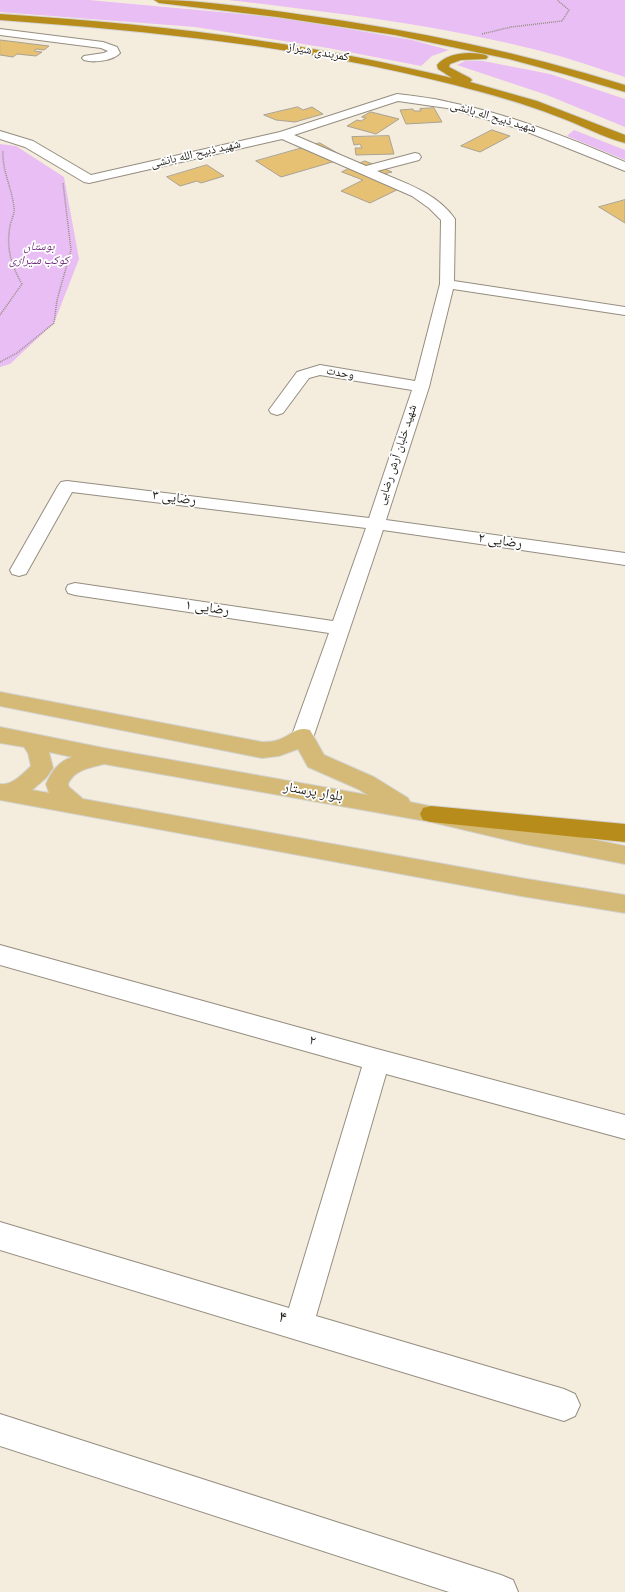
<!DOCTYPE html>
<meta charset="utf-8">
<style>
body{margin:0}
canvas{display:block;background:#f4ecdd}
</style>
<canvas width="625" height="1592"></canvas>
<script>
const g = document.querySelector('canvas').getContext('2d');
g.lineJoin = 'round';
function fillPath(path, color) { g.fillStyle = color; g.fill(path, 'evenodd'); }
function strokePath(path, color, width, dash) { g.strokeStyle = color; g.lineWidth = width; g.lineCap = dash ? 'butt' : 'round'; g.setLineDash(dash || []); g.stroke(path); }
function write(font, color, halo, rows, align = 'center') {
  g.font = font + ' Spectral,"Noto Naskh Arabic",serif'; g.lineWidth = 3.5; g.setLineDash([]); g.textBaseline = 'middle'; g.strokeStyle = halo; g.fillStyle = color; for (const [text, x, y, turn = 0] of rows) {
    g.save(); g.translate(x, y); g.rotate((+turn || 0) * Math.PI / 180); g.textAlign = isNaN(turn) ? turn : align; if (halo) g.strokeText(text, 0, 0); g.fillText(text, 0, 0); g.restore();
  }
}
const green = new Path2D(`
 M 0,0 L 89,0 L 285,18 L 412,40 L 449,50 L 432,56 L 421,66 L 328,48 L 195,27 L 0,12 Z
 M 228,0 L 625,0 L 625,77 C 597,68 569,58 541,51 C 438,25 333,12 228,0 Z
 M 465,61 L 483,61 L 550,74 L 625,99 L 625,127 L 547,95 L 457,65 Z
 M 574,130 L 625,150 L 625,160 L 567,136 Z
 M 0,144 L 16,146 L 64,177 L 79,259 L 54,323 L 10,364 L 0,367 Z`);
const building = new Path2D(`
 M 0,40 L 49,46 L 44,50 L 36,49 L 34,51 L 42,52 L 36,56 L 17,54 L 13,57 L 0,55 Z
 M 298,107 L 303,110 L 312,107 L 323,114 L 295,122 L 276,120 L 264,115 Z
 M 434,108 L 442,122 L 406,124 L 400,110 L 413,109 L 414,111 L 421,111 L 420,109 Z
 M 371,112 L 399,119 L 376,134 L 347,126 L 357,120 L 361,121 L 366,118 L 362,117 Z
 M 492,130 L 510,136 L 480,152 L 461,146 Z
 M 389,136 L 394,154 L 356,155 L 355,148 L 362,148 L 360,144 L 354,145 L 352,137 Z
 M 320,143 L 346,158 L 281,177 L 256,161 Z
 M 365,161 L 392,172 L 383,174 L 409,184 L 370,203 L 341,191 L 363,180 L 342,172 Z
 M 207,165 L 224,176 L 201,183 L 197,181 L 180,186 L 167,177 Z
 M 625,200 L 625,223 L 599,207 Z`);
const path = new Path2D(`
 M 482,34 L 511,27 L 562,21 L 569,10 L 557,0
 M 0,315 L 22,284 C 11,265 6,248 10,226 C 11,220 15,214 14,208 C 12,188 2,171 3,151
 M 0,362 L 17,353 L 54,323 L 57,300 L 71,250 L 63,183`);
const street = new Path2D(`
 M 0,29 L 103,42 L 117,47 L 120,53 C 113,61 93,63 84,60 L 82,58 L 84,56 L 104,53 L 108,51 L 101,48 L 0,35 Z
 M 397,94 C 414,96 432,98 448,102 C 509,114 568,137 625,162 L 625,171 L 520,129 L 447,108 L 398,101 L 294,135 L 366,166 L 415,153 L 419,154 L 421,157 L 419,160 L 377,171 C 405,183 437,193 455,219 L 454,281 L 625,307 L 625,315 L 453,289 L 429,387 L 386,520 L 625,553 L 625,565 L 383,530 L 314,735 L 310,740 L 303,743 L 296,740 L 292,735 L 329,633 L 75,595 L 68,593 L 66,589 L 68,585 L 75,583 L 333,621 L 366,528 L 72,492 L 26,574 L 19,576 L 12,574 L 10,570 L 58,486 L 61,482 L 67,481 L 369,518 L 412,390 L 320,375 L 309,378 L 283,413 L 277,415 L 271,413 L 269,410 L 297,372 L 320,365 L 415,381 L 440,284 L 441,220 L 429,208 L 412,196 L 282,139 L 89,183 L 84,182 L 25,147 L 0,139 L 0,131 L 33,141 L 91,175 L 280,132 Z
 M 0,945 L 377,1049 L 625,1115 L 625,1139 L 386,1074 L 316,1316 L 564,1389 L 575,1394 L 580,1405 L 575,1416 L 564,1421 L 0,1250 L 0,1222 L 289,1308 L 362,1067 L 0,965 Z
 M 0,1414 L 501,1575 L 513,1580 L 518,1592 L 449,1592 L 0,1446 Z`);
const primary = new Path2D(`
 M 0,692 L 262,742 C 267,742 273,742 278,740 C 291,736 296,726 310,730 L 324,755 L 374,777 L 408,798 L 410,802 L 625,846 L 625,864 L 524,844 L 431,822 L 104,764 C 90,768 75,769 68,784 L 69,787 L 83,799 L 521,878 L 625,895 L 625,913 L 521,896 L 0,800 L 0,784 C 11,786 23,774 31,766 L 28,753 L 24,747 L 0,743 L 0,727 L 104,748 L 368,795 L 358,789 L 308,767 L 298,749 L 279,756 L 262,758 L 0,706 ZM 49,752 L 72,757 C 58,762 52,771 46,784 L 49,793 L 32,790 L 46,778 L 53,768 Z`);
const highway = new Path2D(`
 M 154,0 C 204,0 254,8 304,15 C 413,30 520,52 625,85 L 625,92 L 564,74 L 509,59 L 395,35 L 277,17 L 159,3 Z
 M 0,14 C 88,20 175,27 262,41 C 326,50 389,63 452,78 L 438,69 L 437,65 C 447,52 471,51 486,55 L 488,57 L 486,59 L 461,60 L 450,64 L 449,67 L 470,78 L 472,80 L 470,82 L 537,101 L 625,135 L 625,143 C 602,137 579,124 556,116 C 523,103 489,94 455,85 C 306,47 153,31 0,20 Z
 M 431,806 L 625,824 L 625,842 L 431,822 L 423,820 L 420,814 L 423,808 Z`);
const farStreetnames = [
 ["کمربندی شیراز",318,53,10],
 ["شهید ذبیح اله بانشی",493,118,16],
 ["شهید ذبیح الله بانشی",196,155,-13],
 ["وحدت",340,374,10],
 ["شهید خلبان آرش رضایی",398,455,-72]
];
const farParknames = [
 ["بوستان",39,248],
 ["کوکب شیرازی",39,262]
];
const streetNames = [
 ["رضایی ۳",174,499,7],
 ["رضایی ۲",500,542,8],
 ["رضایی ۱",207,609,8],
 ["بلوار پرستار",313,793,10],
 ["۲",312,1042,16]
];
const nearStreetnames = [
 ["۴",282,1319,17]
];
fillPath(green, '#e9bef4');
fillPath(building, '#e6c174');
strokePath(building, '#a9a294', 1);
strokePath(street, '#958e80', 2);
strokePath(primary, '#d2d2d1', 2);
strokePath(highway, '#d2d2d1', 2);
strokePath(path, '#948e83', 1.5, [1, 1]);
fillPath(street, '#fff');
fillPath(primary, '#d4ba76');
fillPath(highway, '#b88c1b');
write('12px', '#1f1c17', '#fff', farStreetnames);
write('italic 12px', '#70327e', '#fff', farParknames);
write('14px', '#1f1c17', '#fff', streetNames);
write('17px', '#1f1c17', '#fff', nearStreetnames);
</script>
